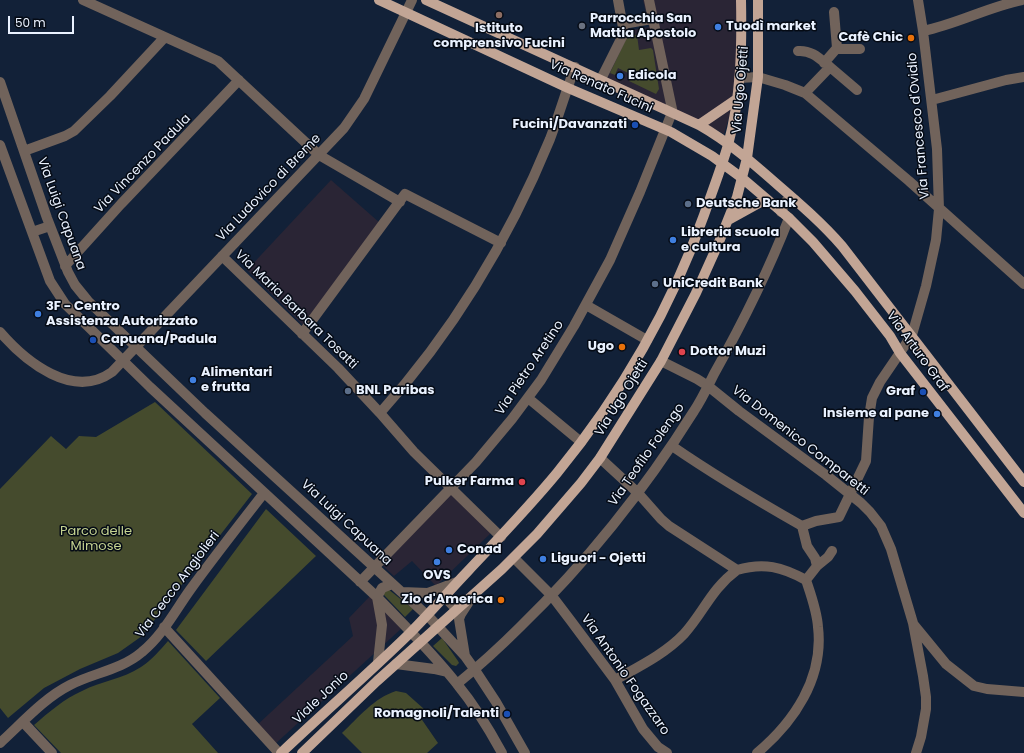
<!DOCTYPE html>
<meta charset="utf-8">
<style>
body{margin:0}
#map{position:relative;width:1024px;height:753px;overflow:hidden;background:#122138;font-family:Poppins,sans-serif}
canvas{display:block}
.scale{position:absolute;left:8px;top:16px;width:66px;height:18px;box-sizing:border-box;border:2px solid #eaf2ff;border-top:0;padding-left:5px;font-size:12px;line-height:14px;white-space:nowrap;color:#eaf2ff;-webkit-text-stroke:3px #050b15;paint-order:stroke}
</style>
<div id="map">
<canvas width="1024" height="753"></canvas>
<div class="scale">50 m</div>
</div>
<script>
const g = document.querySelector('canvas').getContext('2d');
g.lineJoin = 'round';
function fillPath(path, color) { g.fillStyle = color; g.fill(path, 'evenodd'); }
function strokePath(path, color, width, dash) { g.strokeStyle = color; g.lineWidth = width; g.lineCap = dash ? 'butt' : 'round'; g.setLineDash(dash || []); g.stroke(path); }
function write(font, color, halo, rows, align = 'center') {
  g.font = font + ' Poppins,sans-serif'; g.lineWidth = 3; g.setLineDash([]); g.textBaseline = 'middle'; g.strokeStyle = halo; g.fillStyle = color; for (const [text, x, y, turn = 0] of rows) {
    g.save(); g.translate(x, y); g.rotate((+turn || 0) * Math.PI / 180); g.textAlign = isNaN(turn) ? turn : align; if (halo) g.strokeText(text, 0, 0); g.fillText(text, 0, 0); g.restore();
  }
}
const commercial = new Path2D(`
 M 643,0 L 737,0 L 738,27 L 735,97 L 724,134 L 696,119 L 604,78 L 626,31 L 649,27 Z
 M 331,180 L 380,223 L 303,325 L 247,270 Z
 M 451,492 L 491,533 L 438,584 L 435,585 L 412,561 L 394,576 L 383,566 Z
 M 371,595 L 402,628 L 274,745 L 256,726 L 353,636 L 349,618 Z`);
const green = new Path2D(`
 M 628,35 L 637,35 L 639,50 L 651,48 L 653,50 L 659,89 L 656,94 L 629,81 L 632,75 L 618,68 L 615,75 L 610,73 Z
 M 155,402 L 252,494 L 142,636 L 118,653 L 80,669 L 44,688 L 8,718 L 0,708 L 0,489 L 51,436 L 66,449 L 79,436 L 96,437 Z
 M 266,509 L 316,556 L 206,661 L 176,630 Z
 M 388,589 L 413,609 L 405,617 L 384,595 L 383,592 Z
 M 442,638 L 458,661 L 459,663 L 456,666 L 452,665 L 433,646 Z
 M 168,641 L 220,698 L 192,724 L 218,753 L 61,753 L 34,725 C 49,712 64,699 82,691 C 101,681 123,679 141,667 C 152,660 160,650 168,641 Z
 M 396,691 L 406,693 L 424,709 L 418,714 L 438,743 L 427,753 L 362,753 L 342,733 C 359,717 374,698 396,691 Z`);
const minor = new Path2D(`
 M 83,0 L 218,61 L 319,155 L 400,202
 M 623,24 L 652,19
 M 923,31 C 957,24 988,7 1022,0
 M 836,49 L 860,49
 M 798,51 C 812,50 820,59 830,67 L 805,93
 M 824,63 L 837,48 L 834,12
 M 830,67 L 857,90
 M 739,78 L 758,77 L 785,85 L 805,93 L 909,181 L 1024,284
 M 601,79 L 624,33 L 618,0
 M 0,82 L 47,218 L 68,272 L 75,285 L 88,301 L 205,413 L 430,618 L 465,656 L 475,670 L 496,702 L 525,753
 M 932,100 L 1006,80 L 1024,77
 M 0,145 L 50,281 L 65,304 L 150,387 L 377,597 C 404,625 433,653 457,684 C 475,706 489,729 502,753
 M 24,151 L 65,136 L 74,131 L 110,96 L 164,38
 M 781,212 L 786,201 L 795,200
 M 32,232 L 50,226
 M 222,256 L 338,368 L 380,413 L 414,452 L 501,537
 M 65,266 L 121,204 L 239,80
 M 586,305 L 647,340
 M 0,332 C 26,362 73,400 112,372 L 344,128 L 364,99 L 412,0
 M 302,334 L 405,194 L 501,243
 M 661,361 L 697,379 L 708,386 L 739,411 L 826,475 L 861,503 L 870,512 L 881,526 L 891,549 L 913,623 L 923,676 L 926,697 L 926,709 L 921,737 L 916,753
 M 528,398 L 581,442
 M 380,413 C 453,332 509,239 550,139 C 559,115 566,91 575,67
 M 672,446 C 714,475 758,501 802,526 L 807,546 L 815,558 L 817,566
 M 600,458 L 638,493 L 661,519 L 669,526 L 737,570 C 764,562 782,567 806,580
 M 839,517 L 866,461 L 869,417 L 872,398 L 880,382 L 912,335 L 926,286 L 936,240 L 939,209 L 937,149 L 923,31 L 918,0
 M 802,526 L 816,521 L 839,517
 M 514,558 L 552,596 L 571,621 L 615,680 L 643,729 L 658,747 L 667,753
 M 360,582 L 476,462 L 512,419 L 541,380 L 574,326 L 610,260 L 640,192 L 671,115 L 672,109 L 649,0
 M 402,592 L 428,593 L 457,582
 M 444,596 L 457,610
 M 377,597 L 382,625 L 378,662
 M 377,597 L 382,588 L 392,584
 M 914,625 L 946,664 L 974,686 L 987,689 L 1024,692
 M 164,627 L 279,753
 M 465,656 L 459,619 L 461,614 L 470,600
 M 396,664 L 434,669 L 447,672
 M 615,680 C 638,667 665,654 684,634 C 704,612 711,589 737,570
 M 457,684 C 479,666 500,647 520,627 C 586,563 645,489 694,411 C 702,399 708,386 714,374 C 742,324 768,272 789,218
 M 23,722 L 52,753
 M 0,743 C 22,723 44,698 70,685 C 93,673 121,670 142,652 C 162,636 175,611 190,590 C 214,557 239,525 264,493
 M 757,753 C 794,722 824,678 818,627 C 817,611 811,595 806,580 L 817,566 L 828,557 L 832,551`);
const major = new Path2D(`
 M 379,0 L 568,88 L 671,132 L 712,156 L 742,178 L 789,218 L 813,242 L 855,291 L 890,336 L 900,353 L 1024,513
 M 426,0 L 699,125 C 729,142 754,164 779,186 C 801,205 823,224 842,246 L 1024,482
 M 699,125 L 737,99
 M 728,220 L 766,199
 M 281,753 C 323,713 367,675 408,635 C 429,614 448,592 468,571 C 498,539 529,507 557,473 C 620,396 671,308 704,215 C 712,192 721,169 728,145 C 741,98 742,49 741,0
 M 302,753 L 377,681 L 502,569 L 537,534 L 581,483 L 600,458 L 661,361 L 696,293 L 719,242 L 737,197 L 747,158 L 758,77 L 758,0`);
const markers = [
 [499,15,4,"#8d6e63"],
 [582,26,4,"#6b7280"],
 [718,27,4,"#3f7fe0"],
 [911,38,4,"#e8710a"],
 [620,76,4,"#3f7fe0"],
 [635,125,4,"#1a4fb4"],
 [688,204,4,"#5c6f8a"],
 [673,240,4,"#3f7fe0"],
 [655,284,4,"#5c6f8a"],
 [38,314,4,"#3f7fe0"],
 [93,340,4,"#1a4fb4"],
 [622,347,4,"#e8710a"],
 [682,352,4,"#e0444e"],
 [193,380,4,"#3f7fe0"],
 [348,391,4,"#5c6f8a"],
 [923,392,4,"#1a4fb4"],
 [937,414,4,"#3f7fe0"],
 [522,482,4,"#e0444e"],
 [449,550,4,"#3f7fe0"],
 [543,559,4,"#3f7fe0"],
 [437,562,4,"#3f7fe0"],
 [501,600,4,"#e8710a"],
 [507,714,4,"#1a4fb4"]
];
const poiNames = [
 ["Parrocchia San",590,19],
 ["Mattia Apostolo",590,34],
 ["Tuodì market",726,27],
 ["Istituto",499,29,"center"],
 ["comprensivo Fucini",499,44,"center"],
 ["Cafè Chic",903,38,"right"],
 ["Edicola",628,76],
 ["Fucini/Davanzati",627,125,"right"],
 ["Deutsche Bank",696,204],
 ["Libreria scuola",681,233],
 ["e cultura",681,248],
 ["UniCredit Bank",663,284],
 ["3F - Centro",46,307],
 ["Assistenza Autorizzato",46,322],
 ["Capuana/Padula",101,340],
 ["Ugo",614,347,"right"],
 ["Dottor Muzi",690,352],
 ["Alimentari",201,373],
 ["e frutta",201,388],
 ["BNL Paribas",356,391],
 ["Graf",915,392,"right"],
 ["Insieme al pane",929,414,"right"],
 ["Pulker Farma",514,482,"right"],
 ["Conad",457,550],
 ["Liguori - Ojetti",551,559],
 ["OVS",437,576,"center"],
 ["Zio d'America",493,600,"right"],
 ["Romagnoli/Talenti",499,714,"right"]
];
const streetNames = [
 ["Via Renato Fucini",601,87,24],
 ["Via Ugo Ojetti",741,90,-85],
 ["Via Francesco d'Ovidio",919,126,-95],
 ["Via Vincenzo Padula",143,164,-46],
 ["Via Ludovico di Breme",269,188,-46],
 ["Via Luigi Capuana",61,214,70],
 ["Via Maria Barbara Tosatti",296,310,44],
 ["Via Arturo Graf",917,352,54],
 ["Via Pietro Aretino",530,368,-56],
 ["Via Ugo Ojetti",622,398,-58],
 ["Via Domenico Comparetti",800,441,38],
 ["Via Teofilo Folengo",647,455,-55],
 ["Via Luigi Capuana",346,523,43],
 ["Via Cecco Angiolieri",178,585,-53],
 ["Via Antonio Fogazzaro",625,675,55],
 ["Viale Jonio",321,698,-43]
];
const parkNames = [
 ["Parco delle",96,532],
 ["Mimose",96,547]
];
fillPath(commercial, '#2a2535');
fillPath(green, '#454b2d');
strokePath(minor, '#71635b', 10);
strokePath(major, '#c2a595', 10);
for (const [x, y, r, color] of markers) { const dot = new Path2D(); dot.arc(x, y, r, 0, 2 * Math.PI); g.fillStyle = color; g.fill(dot); strokePath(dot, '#050b15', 1.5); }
write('bold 13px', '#eaf2ff', '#050b15', poiNames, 'left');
write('13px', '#eaf2ff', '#050b15', streetNames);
write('13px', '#c5d391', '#050b15', parkNames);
</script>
